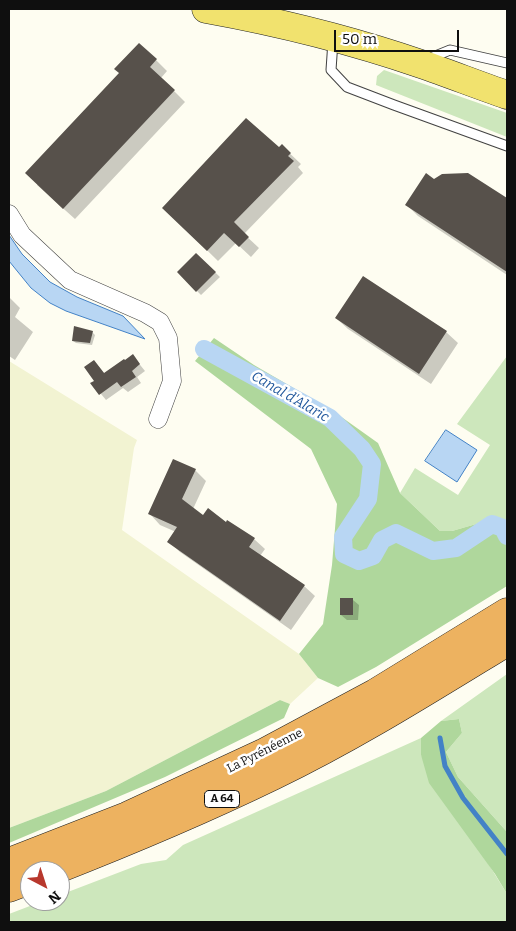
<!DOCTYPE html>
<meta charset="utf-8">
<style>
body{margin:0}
#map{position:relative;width:516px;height:931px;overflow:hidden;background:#fefdf1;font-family:Bitter,serif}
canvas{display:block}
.frame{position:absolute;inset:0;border:10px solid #0f0f0f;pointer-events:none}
.north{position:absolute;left:20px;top:861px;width:50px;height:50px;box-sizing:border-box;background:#fff;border:1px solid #9f9f9f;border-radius:50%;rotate:140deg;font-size:14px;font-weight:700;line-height:20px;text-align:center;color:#0f0f0f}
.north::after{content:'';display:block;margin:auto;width:18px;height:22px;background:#b8382d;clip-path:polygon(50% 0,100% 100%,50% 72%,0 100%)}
.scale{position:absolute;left:334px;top:30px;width:125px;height:22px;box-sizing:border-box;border:2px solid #0f0f0f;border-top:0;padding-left:6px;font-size:15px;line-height:18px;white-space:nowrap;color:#0f0f0f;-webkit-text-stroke:4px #fff;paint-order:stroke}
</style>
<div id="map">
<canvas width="516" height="931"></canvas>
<div class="frame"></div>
<div class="north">N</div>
<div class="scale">50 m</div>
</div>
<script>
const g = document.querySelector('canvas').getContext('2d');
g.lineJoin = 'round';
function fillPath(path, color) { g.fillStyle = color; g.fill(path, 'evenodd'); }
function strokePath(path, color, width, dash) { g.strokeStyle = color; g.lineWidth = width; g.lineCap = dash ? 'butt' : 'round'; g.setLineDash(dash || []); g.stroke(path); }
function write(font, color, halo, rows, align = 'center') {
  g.font = font + ' Bitter,serif'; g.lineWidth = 5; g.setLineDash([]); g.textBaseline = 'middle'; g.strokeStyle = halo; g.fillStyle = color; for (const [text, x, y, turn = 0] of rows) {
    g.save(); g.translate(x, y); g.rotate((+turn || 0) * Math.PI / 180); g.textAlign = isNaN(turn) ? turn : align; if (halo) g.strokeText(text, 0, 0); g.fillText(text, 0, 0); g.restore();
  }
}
const farmland = new Path2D(`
 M 9,361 L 137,440 L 134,448 L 122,530 L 299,654 L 318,678 L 290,704 L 280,700 L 106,791 L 9,828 Z`);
const green = new Path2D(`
 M 384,70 L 507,113 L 507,137 L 376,85 L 377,76 Z
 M 507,356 L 507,522 L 490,520 L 452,531 L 440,531 L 400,493 L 415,468 L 458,495 L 490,445 L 457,424 Z
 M 507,674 L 507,832 L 458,777 L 446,752 L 462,733 L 459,719 L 441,721 Z
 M 421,738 L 421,755 L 507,894 L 507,922 L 9,922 L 9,914 L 43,901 L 60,901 L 60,895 L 141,864 L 166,860 L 183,845 Z`);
const forest = new Path2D(`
 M 214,338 L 254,365 L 333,411 L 378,443 L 400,493 L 440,531 L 452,531 L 490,520 L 507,522 L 507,586 L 376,667 L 338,687 L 318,678 L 299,654 L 323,624 L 332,565 L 337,504 L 311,449 L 195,361 Z
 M 280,700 L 290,704 L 284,718 L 165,777 L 9,843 L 9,828 L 106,791 Z
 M 459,719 L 462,733 L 446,752 L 458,777 L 507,832 L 507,894 L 495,874 L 429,783 L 421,755 L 421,738 L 441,721 Z`);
const water = new Path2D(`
 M 9,235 L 22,254 L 50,282 L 77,297 L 123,316 L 145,339 L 66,311 L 50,303 L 31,288 L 9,261 Z
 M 446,430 L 477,450 L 457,482 L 425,461 Z`);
const shadow = new Path2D(`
 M 156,60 L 167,71 L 161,78 L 185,102 L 75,219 L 37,185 L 120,73 Z
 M 282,146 L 301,164 L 298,167 L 303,173 L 244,234 L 259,248 L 251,257 L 236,243 L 218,261 L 164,208 L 279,149 Z
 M 468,174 L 507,200 L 507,275 L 418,216 L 407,205 Z
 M 196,254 L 220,277 L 201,295 L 178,272 Z
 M 363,278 L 446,332 L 458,343 L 431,384 L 348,329 L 336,318 Z
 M 9,297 L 20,308 L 15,317 L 33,332 L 15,360 L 9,356 Z
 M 92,332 L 95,335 L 92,345 L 76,343 L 73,341 Z
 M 133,356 L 145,371 L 137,377 L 141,383 L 128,392 L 123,388 L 106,400 L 92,383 L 95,381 L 94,361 L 105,374 Z
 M 195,470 L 206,481 L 193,509 L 203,517 L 226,524 L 254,539 L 265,549 L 260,556 L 304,586 L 315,596 L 291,630 L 180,552 L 169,542 L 176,532 L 160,525 L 150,514 Z
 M 353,600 L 359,605 L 358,620 L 347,620 L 341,615 Z`);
const stream = new Path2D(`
 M 440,738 L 445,766 L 463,798 L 507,854`);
const canal = new Path2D(`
 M 204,349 L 330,418 L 362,449 L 372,464 L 368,499 L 343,537 L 344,554 L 359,561 L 373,556 L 382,540 L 396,533 L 433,551 L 456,548 L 492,524 L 503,528 L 507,536`);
const building = new Path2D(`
 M 139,43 L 157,59 L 150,67 L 175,90 L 63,209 L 25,173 L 119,73 L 114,69 Z
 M 246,118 L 279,147 L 282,144 L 291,153 L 288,156 L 294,161 L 234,222 L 249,237 L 239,247 L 224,233 L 207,251 L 162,208 Z
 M 426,173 L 434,179 L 442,174 L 468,173 L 507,198 L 507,272 L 405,205 Z
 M 196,253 L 216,272 L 196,292 L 177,272 Z
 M 363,276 L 447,331 L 419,374 L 335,318 Z
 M 74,326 L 93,331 L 90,343 L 72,341 Z
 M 133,354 L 140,364 L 132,371 L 136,377 L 121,387 L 117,382 L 99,395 L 90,383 L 94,381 L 84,367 L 94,360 L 104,373 L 124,359 L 125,360 Z
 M 173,459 L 196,469 L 182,499 L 203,515 L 208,508 L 226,522 L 227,520 L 255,538 L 249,547 L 305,585 L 280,621 L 167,542 L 177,527 L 148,514 Z
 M 340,598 L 353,598 L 353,615 L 340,615 Z`);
const lane = new Path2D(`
 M 333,41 L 331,70 L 347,87 L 394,105 L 507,146
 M 428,59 L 450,50 L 507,63`);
const street = new Path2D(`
 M 9,214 L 22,235 L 70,280 L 145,313 L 160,322 L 168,338 L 172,381 L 158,419`);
const primary = new Path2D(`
 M 206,9 C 278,22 351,40 421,64 C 450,74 478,85 507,95`);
const highway = new Path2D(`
 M 9,862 L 127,816 L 263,753 L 375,693 L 507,612
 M 53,871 C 127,842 201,811 273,776 C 354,737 430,689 507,642
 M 9,888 L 30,880`);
const shields = [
 [222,799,35]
];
const shieldNames = [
 ["A 64",222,799]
];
const streetNames = [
 ["La Pyrénéenne",265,751,-27]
];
const waterNames = [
 ["Canal d'Alaric",290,397,30]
];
fillPath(farmland, '#f2f3d2');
fillPath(green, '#cde7bc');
fillPath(forest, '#afd79c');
fillPath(water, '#b8d6f3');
strokePath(water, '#4382c6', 1);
fillPath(shadow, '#0003');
strokePath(stream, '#4382c6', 5);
strokePath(canal, '#b8d6f3', 18);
fillPath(building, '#57514b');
strokePath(lane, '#424242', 11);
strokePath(street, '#424242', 19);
strokePath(primary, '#202020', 29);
strokePath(highway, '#202020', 29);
strokePath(lane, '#fff', 9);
strokePath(street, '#fff', 18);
strokePath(primary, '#f1e26e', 28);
strokePath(highway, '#edb260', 28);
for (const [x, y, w] of shields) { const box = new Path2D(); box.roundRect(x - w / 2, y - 8.5, w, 17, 4); g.fillStyle = '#fff'; g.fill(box); strokePath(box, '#0f0f0f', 1); }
write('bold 11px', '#0f0f0f', null, shieldNames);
write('12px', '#0f0f0f', '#fff', streetNames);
write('italic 14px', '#1e559b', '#fff', waterNames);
</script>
